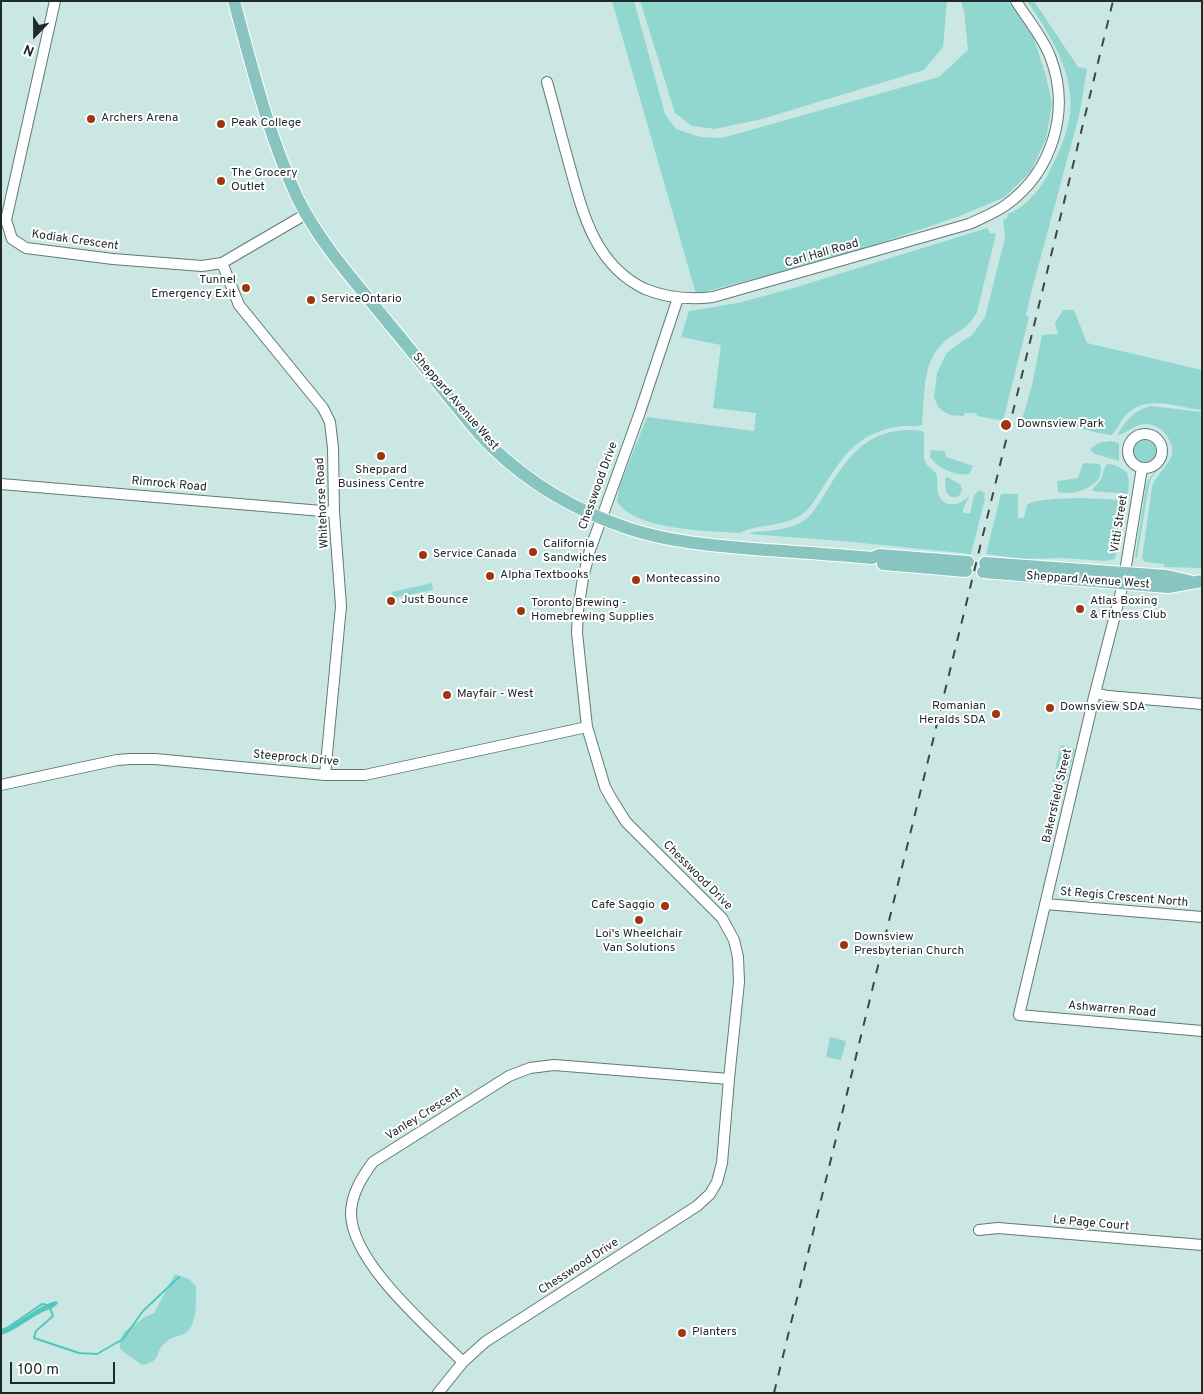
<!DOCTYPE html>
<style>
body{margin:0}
#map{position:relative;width:1203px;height:1394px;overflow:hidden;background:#cbe7e3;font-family:Overpass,sans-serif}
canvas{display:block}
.frame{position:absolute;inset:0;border:2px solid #202a29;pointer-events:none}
.north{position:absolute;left:10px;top:10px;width:50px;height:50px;-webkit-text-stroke:4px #fff;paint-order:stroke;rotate:202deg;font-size:14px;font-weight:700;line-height:20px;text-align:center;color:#202a29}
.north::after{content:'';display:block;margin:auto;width:18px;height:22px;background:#202a29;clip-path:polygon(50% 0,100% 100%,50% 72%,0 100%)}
.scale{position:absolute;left:10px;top:1362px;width:105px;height:22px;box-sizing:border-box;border:2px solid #202a29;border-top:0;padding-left:6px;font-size:15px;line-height:18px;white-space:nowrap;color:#202a29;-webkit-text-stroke:4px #fff;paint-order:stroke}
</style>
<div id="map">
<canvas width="1203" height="1394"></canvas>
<div class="frame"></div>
<div class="north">N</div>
<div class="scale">100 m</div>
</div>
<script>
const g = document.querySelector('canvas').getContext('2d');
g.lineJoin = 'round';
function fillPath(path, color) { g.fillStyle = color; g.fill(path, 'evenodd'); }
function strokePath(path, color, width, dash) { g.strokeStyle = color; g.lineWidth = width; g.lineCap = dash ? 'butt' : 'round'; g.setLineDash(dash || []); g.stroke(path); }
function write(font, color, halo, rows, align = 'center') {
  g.font = font + ' Overpass,sans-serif'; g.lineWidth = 4; g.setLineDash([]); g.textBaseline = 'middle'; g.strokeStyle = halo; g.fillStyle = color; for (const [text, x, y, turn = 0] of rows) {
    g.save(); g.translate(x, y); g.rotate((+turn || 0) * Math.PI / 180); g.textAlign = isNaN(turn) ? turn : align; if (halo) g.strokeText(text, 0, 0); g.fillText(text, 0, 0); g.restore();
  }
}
const green = new Path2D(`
 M 612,1 L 634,1 L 665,114 L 676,129 L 700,137 L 722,138 L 939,77 L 968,50 L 964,11 L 961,1 L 1008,1 L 1034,39 L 1046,76 L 1052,104 L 1046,139 L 1031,171 L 1005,197 L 957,217 L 845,255 L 696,294 Z
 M 640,1 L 947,1 L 943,47 L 924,70 L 762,119 L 715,129 L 692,126 L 675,113 Z
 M 1027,1 L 1034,1 L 1078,67 L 1087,69 L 1079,116 L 1031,293 L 1026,315 L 1029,317 L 1003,421 L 978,416 L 975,413 L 965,413 L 963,416 L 950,415 L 943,411 L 938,407 L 934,397 L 937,373 L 946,354 L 954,347 L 972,335 L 985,317 L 1005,238 L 1003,220 L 1007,218 L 1008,214 C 1028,206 1045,184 1053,164 C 1058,154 1063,143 1066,132 C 1082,84 1053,39 1027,1 Z
 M 987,228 L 990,233 L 996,234 L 977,312 C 966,332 957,330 943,343 C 921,363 925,398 922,425 C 916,427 910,426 903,426 C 891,427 878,431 867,437 C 845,450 834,471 820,492 C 815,500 809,510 801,515 C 783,527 758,524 739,533 C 709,531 633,530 617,501 L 620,485 L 647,417 L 754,431 L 756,413 L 713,408 L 721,345 L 681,337 L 689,311 L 738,303 L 797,287 Z
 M 1063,310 L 1074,310 L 1087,343 L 1202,370 L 1202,410 C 1178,408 1150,395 1129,412 C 1122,418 1118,428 1112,435 L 1098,433 L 1066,424 L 1064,421 L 1054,420 L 1052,422 L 1021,423 L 1032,385 L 1042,335 L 1058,334 L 1055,323 Z
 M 1151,406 L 1202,412 L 1202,568 L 1164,567 L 1164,564 L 1145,562 L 1142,558 L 1152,487 C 1158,468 1184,459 1166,435 C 1161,428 1154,424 1146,424 C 1134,424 1127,434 1117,435 C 1125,421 1134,410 1151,406 Z
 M 912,430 L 922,431 L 924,433 L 924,459 L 927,465 L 936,473 C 938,479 937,486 938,493 C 943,510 962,506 970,494 L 963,509 L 963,513 L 970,513 L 974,496 L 979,490 L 985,493 L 984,498 L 985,499 L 971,554 L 842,541 L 749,534 L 753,532 C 769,531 787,530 802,522 C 811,517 818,504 824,495 C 846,459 865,429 912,430 Z
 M1134 451a11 11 0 1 1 22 0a11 11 0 1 1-22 0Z
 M 1110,441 L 1119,443 L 1119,461 L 1095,454 L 1091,451 L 1091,448 L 1099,443 Z
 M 1167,444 C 1171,463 1154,468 1149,484 L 1137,558 L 1135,558 L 1146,486 C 1151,470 1170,464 1165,445 Z
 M 931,450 L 945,451 L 946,457 L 973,466 L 970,473 C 959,479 935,466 930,457 Z
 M 1083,463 L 1100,464 C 1107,486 1075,496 1058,492 L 1057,481 L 1078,478 Z
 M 1107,464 L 1115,465 L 1127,472 L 1129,482 L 1128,494 L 1092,491 L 1093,488 C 1106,478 1100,473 1107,464 Z
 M 947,477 L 961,485 L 962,491 L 958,497 L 951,497 L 946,492 L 945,478 Z
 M 1001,494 L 1018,494 L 1018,518 L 1024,518 L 1027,505 C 1037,496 1111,497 1126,502 L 1115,559 L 1105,561 L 1063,558 L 1023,559 L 986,554 Z
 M 432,583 L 433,590 L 393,598 L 392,592 Z
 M 1062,745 L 1075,749 L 1064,789 L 1054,787 L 1052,785 L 1060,747 Z
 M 830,1037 L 846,1041 L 841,1060 L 826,1057 Z
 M 175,1274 L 189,1279 L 196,1286 C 196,1299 198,1327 184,1334 C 177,1337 171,1337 166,1342 C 153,1353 163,1361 142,1365 L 121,1350 L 119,1342 L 124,1332 L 145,1317 L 154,1313 Z`);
const water = new Path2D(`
 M 56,1301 L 58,1303 C 53,1310 47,1309 41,1313 C 27,1320 16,1330 1,1335 L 1,1329 C 22,1323 36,1306 56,1301 Z`);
const stream = new Path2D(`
 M 50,1308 L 53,1316 L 36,1331 L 34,1338 L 79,1353 L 97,1354 L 123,1339 L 143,1311 L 179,1277
 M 7,1328 L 42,1304 L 47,1305`);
const minor = new Path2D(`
 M 55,1 L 6,220 L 12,239 L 26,248 L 113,259 L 202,266 L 222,263 L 306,214
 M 547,82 C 555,110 562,139 570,167 C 583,215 596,266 645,289 C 667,298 689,300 713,297 L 969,224 C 982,218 995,213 1006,205 C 1053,171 1071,110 1050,56 C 1042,36 1027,19 1016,1
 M 222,263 L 239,305 L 323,408 L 330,422 L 333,448 L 334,512 L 341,606 L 325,775
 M1128 451a17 17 0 1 1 34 0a17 17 0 1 1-34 0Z
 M 1142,468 L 1123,584 L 1094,697 L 1019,1015 L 1202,1031
 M 1,484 L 334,512
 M 1095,693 L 1108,696 L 1202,704
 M 1,785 L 117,760 L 130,759 L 155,759 L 325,775 L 365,775 L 587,727
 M 1045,904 L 1202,917
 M 979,1230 L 998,1228 L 1202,1245
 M 463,1362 C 429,1328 352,1263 351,1214 C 351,1194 362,1177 373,1162 L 509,1076 L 530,1068 L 554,1065 L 729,1079
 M 438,1393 L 463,1362 L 485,1342 L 697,1206 L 710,1194 L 717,1182 L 722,1163 L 729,1079 L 739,982 L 738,957 L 734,940 L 722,918 L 626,822 L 611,798 L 605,787 L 587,727 L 577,633 L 578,611 L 583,578 L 590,550 L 640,412 L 678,298`);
const major = new Path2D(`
 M 234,1 C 252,67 268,134 297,197 C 320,244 357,284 390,325 C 411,350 431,375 452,401 C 465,416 477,433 492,447 C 530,484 577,511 627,528 C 671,543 719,546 765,550 C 801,552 837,555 872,558 L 879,555 L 968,562
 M 985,563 L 1167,576 L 1189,581
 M 883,564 L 966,571
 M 983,572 L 1168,587 L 1202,581`);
const rail = new Path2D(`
 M 774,1393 L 1113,1`);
const markers = [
 [91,119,5,"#9e3711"],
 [221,124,5,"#9e3711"],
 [221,181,5,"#9e3711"],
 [246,288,5,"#9e3711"],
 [311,300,5,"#9e3711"],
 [1006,425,6,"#9e3711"],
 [381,456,5,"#9e3711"],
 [533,552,5,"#9e3711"],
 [423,555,5,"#9e3711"],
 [490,576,5,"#9e3711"],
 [636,580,5,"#9e3711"],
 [391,601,5,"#9e3711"],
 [1080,609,5,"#9e3711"],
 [521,611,5,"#9e3711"],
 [447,695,5,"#9e3711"],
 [1050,708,5,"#9e3711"],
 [996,714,5,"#9e3711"],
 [665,906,5,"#9e3711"],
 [639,920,5,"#9e3711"],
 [844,945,5,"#9e3711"],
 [682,1333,5,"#9e3711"]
];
const poiNames = [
 ["Archers Arena",101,119],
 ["Peak College",231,124],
 ["The Grocery",231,174],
 ["Outlet",231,188],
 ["Tunnel",236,281,"right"],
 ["Emergency Exit",236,295,"right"],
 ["ServiceOntario",321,300],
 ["Downsview Park",1017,425],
 ["Sheppard",381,471,"center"],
 ["Business Centre",381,485,"center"],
 ["California",543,545],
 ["Sandwiches",543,559],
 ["Service Canada",433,555],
 ["Alpha Textbooks",500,576],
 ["Montecassino",646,580],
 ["Just Bounce",401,601],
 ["Atlas Boxing",1090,602],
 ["& Fitness Club",1090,616],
 ["Toronto Brewing -",531,604],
 ["Homebrewing Supplies",531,618],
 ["Mayfair - West",457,695],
 ["Romanian",986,707,"right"],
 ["Heralds SDA",986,721,"right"],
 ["Downsview SDA",1060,708],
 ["Cafe Saggio",655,906,"right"],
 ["Loi's Wheelchair",639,935,"center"],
 ["Van Solutions",639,949,"center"],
 ["Downsview",854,938],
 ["Presbyterian Church",854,952],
 ["Planters",692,1333]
];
const streetNames = [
 ["Kodiak Crescent",75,241,8],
 ["Carl Hall Road",822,254,-16],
 ["Sheppard Avenue West",455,402,49],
 ["Rimrock Road",169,485,5],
 ["Chesswood Drive",599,486,-70],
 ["Whitehorse Road",323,503,-93],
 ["Vitti Street",1120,524,-81],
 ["Sheppard Avenue West",1088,581,4],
 ["Steeprock Drive",296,759,5],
 ["Bakersfield Street",1058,796,-77],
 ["Chesswood Drive",697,876,45],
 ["St Regis Crescent North",1124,898,5],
 ["Ashwarren Road",1112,1010,5],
 ["Vanley Crescent",424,1115,-32],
 ["Le Page Court",1091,1224,5],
 ["Chesswood Drive",579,1267,-33]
];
fillPath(green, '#91d7d0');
fillPath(water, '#50c8bf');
strokePath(stream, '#50c8bf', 2);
strokePath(minor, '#617a78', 12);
strokePath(major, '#fff', 14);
strokePath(minor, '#fff', 10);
strokePath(major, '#88c4c0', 12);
strokePath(rail, '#3b4846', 2, [9, 9]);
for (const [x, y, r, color] of markers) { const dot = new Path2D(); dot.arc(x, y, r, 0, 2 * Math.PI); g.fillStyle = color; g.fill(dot); strokePath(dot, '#fff', 2); }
write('12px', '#202a29', '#fff', poiNames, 'left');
write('12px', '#202a29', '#fff', streetNames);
</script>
